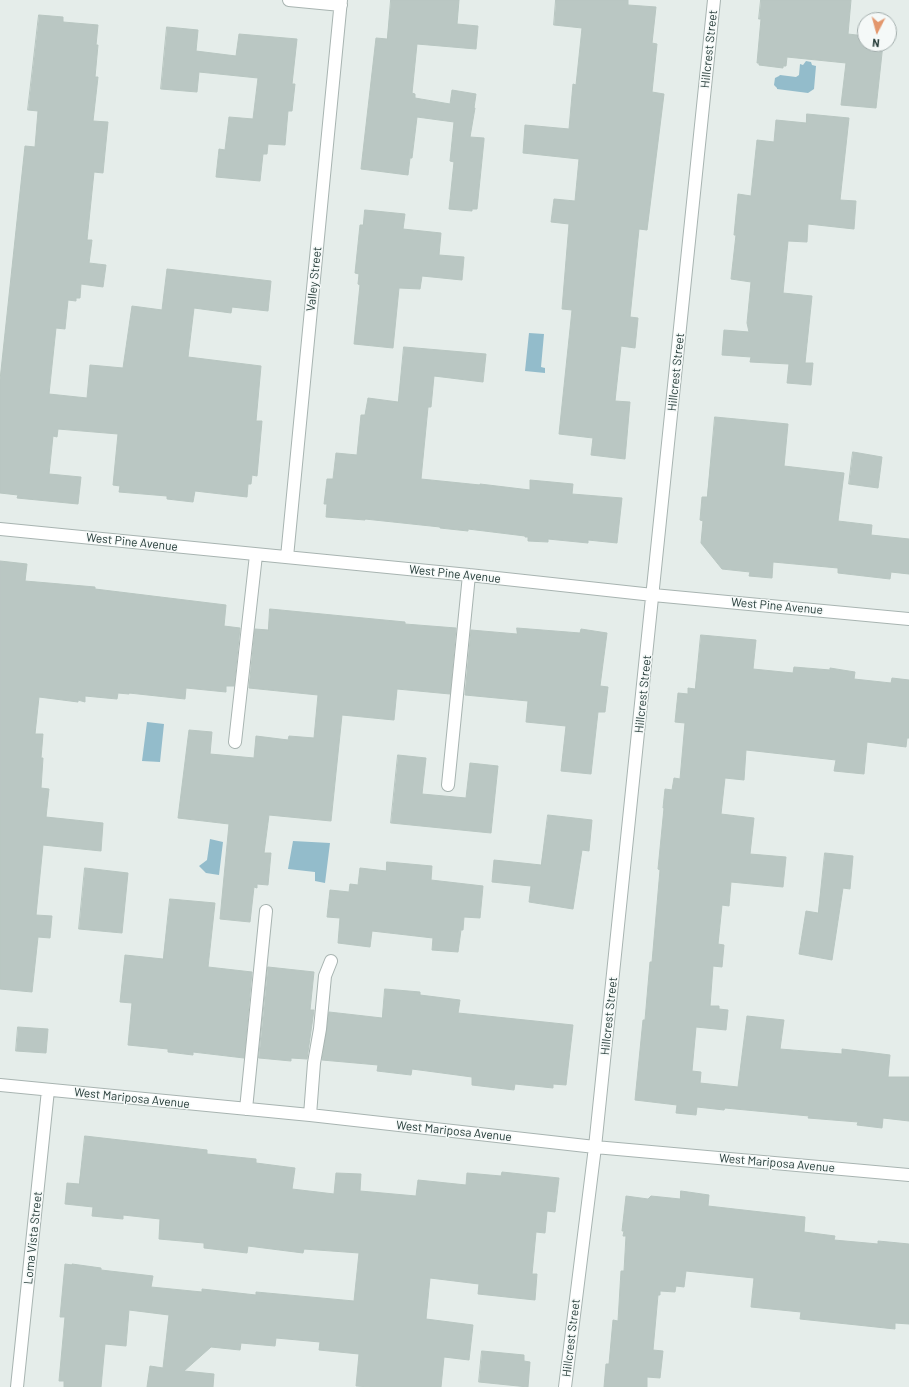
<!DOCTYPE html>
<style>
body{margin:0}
#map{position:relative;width:909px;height:1387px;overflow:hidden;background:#e5edea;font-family:Barlow,sans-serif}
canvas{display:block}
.north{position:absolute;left:857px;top:12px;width:40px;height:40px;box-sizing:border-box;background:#f5f9f8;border:1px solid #a2adac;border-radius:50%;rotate:186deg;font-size:11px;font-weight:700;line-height:16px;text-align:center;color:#263c39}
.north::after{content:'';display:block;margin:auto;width:14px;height:18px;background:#e3976d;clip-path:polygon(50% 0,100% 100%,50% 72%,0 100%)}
</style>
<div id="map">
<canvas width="909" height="1387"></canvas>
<div class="north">N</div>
</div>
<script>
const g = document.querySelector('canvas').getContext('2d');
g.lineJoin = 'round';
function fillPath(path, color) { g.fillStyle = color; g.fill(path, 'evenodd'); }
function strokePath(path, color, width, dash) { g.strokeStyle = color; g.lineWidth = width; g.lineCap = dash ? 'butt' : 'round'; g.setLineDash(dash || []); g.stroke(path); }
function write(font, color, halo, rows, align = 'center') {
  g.font = font + ' Barlow,sans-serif'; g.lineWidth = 3; g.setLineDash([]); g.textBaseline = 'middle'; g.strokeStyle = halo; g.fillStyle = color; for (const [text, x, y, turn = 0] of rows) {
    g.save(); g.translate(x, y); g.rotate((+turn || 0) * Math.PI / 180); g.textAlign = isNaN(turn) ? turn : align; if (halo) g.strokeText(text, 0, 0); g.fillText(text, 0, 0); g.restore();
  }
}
const water = new Path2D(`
 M 806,61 L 811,62 L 812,65 L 816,66 L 814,89 L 808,93 L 777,89 L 777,88 L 774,85 L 775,78 L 779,76 L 780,75 L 796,77 L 799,75 L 800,64 L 803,65 Z
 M 529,333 L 544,334 L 541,367 L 545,368 L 545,373 L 525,371 Z
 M 147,722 L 164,724 L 160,762 L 142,761 Z
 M 210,839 L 223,842 L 219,875 L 206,873 L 199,866 L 207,860 Z
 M 293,841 L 330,843 L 325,883 L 315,881 L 315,872 L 288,869 Z`);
const building = new Path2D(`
 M 391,0 L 459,0 L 457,24 L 478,26 L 476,49 L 417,44 L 412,93 L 415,94 L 415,98 L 450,104 L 452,90 L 476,94 L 474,108 L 475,108 L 470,137 L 484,138 L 484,140 L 477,209 L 472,209 L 472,211 L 449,209 L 454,162 L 450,161 L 454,122 L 417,117 L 412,158 L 410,158 L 408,175 L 361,169 L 376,38 L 387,39 Z
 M 556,0 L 628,0 L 628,5 L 656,7 L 652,43 L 657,44 L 652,92 L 664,94 L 647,230 L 639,229 L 630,317 L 638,318 L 635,348 L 621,346 L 615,401 L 630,402 L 625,459 L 591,455 L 593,438 L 559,434 L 572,310 L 562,309 L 569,224 L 551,222 L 554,199 L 575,201 L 579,159 L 523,153 L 525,125 L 569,129 L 573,84 L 576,85 L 582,28 L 554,25 Z
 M 761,0 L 851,0 L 848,34 L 865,36 L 865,44 L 883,44 L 876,108 L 841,105 L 846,63 L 787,57 L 786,66 L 783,66 L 783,68 L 759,65 L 759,63 L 757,63 L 761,19 L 759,19 Z
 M 39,15 L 63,17 L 63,22 L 98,25 L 96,45 L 98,45 L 95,77 L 98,77 L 93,121 L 108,122 L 103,173 L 94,172 L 87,240 L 92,240 L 89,263 L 106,265 L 103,287 L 81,284 L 80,298 L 76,298 L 76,301 L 68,300 L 65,329 L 56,328 L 49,394 L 87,398 L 90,365 L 123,368 L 132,306 L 162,310 L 167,269 L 271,281 L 268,311 L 232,307 L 231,313 L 194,308 L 188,357 L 261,366 L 256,421 L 262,421 L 257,476 L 252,475 L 251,484 L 248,484 L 247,497 L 195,491 L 193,502 L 167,499 L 167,496 L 119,492 L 120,486 L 113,485 L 118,434 L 58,429 L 57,437 L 53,436 L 49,474 L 81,477 L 78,504 L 17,498 L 18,495 L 0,493 L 0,380 L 25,146 L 35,147 L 38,111 L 28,110 Z
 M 167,27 L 198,30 L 196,51 L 236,56 L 239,34 L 297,39 L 292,84 L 295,84 L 292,111 L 288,111 L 285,145 L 268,144 L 267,154 L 263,154 L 260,181 L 216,177 L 219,149 L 225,150 L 229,117 L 253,119 L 258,78 L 199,72 L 197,92 L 161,89 Z
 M 807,114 L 849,118 L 840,200 L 856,201 L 854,229 L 808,224 L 807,242 L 788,241 L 783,293 L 812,296 L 805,363 L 813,363 L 811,385 L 787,383 L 789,364 L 750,362 L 751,357 L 722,355 L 724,330 L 749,332 L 747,323 L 751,282 L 731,279 L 736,235 L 734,235 L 738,194 L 751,196 L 757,140 L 774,142 L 776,120 L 806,123 Z
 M 365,210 L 405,214 L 403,229 L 441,233 L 439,255 L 464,257 L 462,280 L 422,276 L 420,289 L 399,288 L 393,348 L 354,344 L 360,285 L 358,284 L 359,274 L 355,273 L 360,225 L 363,225 Z
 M 404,347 L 486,354 L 483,382 L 434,376 L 431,407 L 428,407 L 421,479 L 480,485 L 480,484 L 530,490 L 530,480 L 573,484 L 572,494 L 622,498 L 617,543 L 588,540 L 588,543 L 548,539 L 548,542 L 528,541 L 528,537 L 525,537 L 525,536 L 468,529 L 468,531 L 440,528 L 440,527 L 365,519 L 365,520 L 326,517 L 327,504 L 324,504 L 327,479 L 333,479 L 336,453 L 357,455 L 361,415 L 365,415 L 368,398 L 398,402 Z
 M 715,417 L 788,424 L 784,466 L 844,473 L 838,521 L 872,525 L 871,535 L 909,539 L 909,574 L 891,572 L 890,579 L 838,573 L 838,568 L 773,562 L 772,578 L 749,576 L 750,572 L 722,569 L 701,543 L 703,521 L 700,520 L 702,497 L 707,497 Z
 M 853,452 L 882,457 L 878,488 L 849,484 Z
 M 0,561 L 27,564 L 25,581 L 95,587 L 95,589 L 226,605 L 224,626 L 240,628 L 234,686 L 226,686 L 226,692 L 186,688 L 185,699 L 129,693 L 129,694 L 118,693 L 117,699 L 85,696 L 85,702 L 78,700 L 78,702 L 39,697 L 35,734 L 43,734 L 41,758 L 43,758 L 41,788 L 49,789 L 46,817 L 103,823 L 101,851 L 43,845 L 36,915 L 52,916 L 50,938 L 38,937 L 32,992 L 0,989 Z
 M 270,609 L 405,622 L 405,624 L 456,628 L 450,694 L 397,689 L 394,720 L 342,715 L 331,821 L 269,815 L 264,853 L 271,853 L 268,885 L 257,884 L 257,888 L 254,887 L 250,922 L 220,919 L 229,824 L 178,818 L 189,730 L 212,732 L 210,754 L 254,758 L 256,736 L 288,740 L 289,736 L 314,738 L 318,695 L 249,688 L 255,629 L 268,630 Z
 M 517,628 L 580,633 L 581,629 L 607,633 L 600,686 L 608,687 L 605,712 L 598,712 L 591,774 L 561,771 L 566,726 L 526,722 L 528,701 L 465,695 L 471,630 L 517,634 Z
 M 701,635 L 756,640 L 753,669 L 793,673 L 794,667 L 830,670 L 830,668 L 855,672 L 854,679 L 891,683 L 892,678 L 909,680 L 909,738 L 907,738 L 906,747 L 867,742 L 864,774 L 834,771 L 836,760 L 746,750 L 744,780 L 725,778 L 721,814 L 754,818 L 750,854 L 786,857 L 783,887 L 731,882 L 729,906 L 722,905 L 718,944 L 724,945 L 722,967 L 713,966 L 710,1006 L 719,1006 L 719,1009 L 728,1010 L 726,1030 L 696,1027 L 692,1071 L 701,1072 L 700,1083 L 738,1087 L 747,1016 L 784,1020 L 780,1049 L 842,1054 L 842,1049 L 890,1055 L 888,1077 L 909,1077 L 909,1121 L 883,1118 L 882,1128 L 857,1125 L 858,1122 L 808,1118 L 809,1116 L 725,1108 L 724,1110 L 697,1107 L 696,1115 L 676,1113 L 677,1105 L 635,1100 L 643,1020 L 645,1020 L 650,962 L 652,962 L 660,870 L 658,869 L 664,808 L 663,808 L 665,789 L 672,790 L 674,778 L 680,779 L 685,723 L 675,722 L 678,693 L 688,694 L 688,688 L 695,689 Z
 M 398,755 L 426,758 L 422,794 L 466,798 L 470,763 L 498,766 L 491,833 L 391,823 Z
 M 548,815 L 592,820 L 589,851 L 582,850 L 573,909 L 529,902 L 531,886 L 492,882 L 494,860 L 541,865 Z
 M 825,853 L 853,856 L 850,889 L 843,888 L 832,960 L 799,954 L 806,911 L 818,913 Z
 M 387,862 L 432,866 L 431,880 L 483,886 L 480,918 L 464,917 L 463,930 L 461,930 L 458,952 L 432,950 L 433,938 L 372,931 L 370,947 L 338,943 L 340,918 L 327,917 L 330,890 L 349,892 L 350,884 L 358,885 L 360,868 L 386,871 Z
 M 85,868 L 128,873 L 122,933 L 79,929 Z
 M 170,899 L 215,903 L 208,967 L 252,972 L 244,1058 L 193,1052 L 193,1055 L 168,1052 L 168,1049 L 128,1045 L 132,1003 L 120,1002 L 125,955 L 163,959 Z
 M 268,967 L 314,972 L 310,1010 L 314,1010 L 307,1059 L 291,1058 L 291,1061 L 259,1058 Z
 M 385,989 L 420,992 L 420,995 L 460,1000 L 458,1013 L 573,1025 L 566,1085 L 553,1084 L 553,1088 L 515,1084 L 514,1090 L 472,1085 L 472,1077 L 412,1069 L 411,1075 L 377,1071 L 378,1065 L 322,1060 L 329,1012 L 382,1018 Z
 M 18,1027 L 48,1029 L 46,1053 L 16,1051 Z
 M 85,1136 L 207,1150 L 207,1154 L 256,1159 L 256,1163 L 295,1168 L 292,1189 L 334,1194 L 336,1173 L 361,1174 L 360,1191 L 416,1196 L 418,1180 L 466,1185 L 467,1173 L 501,1176 L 502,1172 L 559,1178 L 555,1212 L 547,1211 L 545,1233 L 536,1232 L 532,1274 L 537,1274 L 535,1300 L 478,1294 L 479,1284 L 430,1278 L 426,1319 L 473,1325 L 469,1360 L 444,1357 L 441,1387 L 370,1387 L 356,1386 L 359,1354 L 319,1350 L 320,1342 L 276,1338 L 275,1346 L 241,1343 L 240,1350 L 211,1347 L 184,1371 L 214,1374 L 213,1387 L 147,1387 L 150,1366 L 163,1368 L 169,1315 L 129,1310 L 126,1346 L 105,1344 L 101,1387 L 64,1387 L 64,1381 L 59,1381 L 65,1317 L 60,1317 L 65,1264 L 72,1265 L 72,1264 L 101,1268 L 101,1270 L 153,1276 L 151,1287 L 202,1292 L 202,1289 L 256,1295 L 256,1292 L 354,1301 L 359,1253 L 304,1249 L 303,1253 L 248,1246 L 247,1253 L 204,1248 L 204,1243 L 159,1239 L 160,1219 L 123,1215 L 123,1219 L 92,1216 L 93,1207 L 65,1204 L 67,1183 L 79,1184 Z
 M 681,1191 L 709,1195 L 708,1206 L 805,1217 L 804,1232 L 835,1236 L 834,1240 L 878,1244 L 878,1241 L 909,1244 L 909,1324 L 895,1323 L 895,1329 L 800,1319 L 801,1312 L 751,1307 L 754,1278 L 686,1271 L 684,1287 L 676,1286 L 675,1292 L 660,1291 L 660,1295 L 658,1295 L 653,1350 L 663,1351 L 660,1378 L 647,1377 L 647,1387 L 604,1387 L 606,1364 L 609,1364 L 613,1320 L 618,1321 L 621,1271 L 624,1271 L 626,1236 L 623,1236 L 624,1231 L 622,1231 L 626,1196 L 648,1199 L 651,1196 L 680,1199 Z
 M 482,1351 L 524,1355 L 524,1361 L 530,1362 L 528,1387 L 479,1382 Z`);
const minor = new Path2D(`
 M 289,0 L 341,5
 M 0,529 L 469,575 L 653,595 L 909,619
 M 287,557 L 341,0
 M 235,742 L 256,555
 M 448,785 L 469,575
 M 0,1085 L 310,1115 L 595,1147 L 909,1175
 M 246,1109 L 266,911
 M 310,1115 L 314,1063 L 320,1029 L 325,976 L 331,961
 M 17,1387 L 48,1090
 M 565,1387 L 595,1147 L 714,0`);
const streetNames = [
 ["Hillcrest Street",709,49,-84],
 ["Valley Street",314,279,-84],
 ["Hillcrest Street",676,372,-84],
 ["West Pine Avenue",132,542,6],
 ["West Pine Avenue",455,574,6],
 ["West Pine Avenue",777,606,5],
 ["Hillcrest Street",643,694,-84],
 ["Hillcrest Street",609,1016,-84],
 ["West Mariposa Avenue",132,1098,6],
 ["West Mariposa Avenue",454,1131,6],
 ["West Mariposa Avenue",777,1163,5],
 ["Loma Vista Street",33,1238,-84],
 ["Hillcrest Street",571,1338,-83]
];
fillPath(water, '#93bccb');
fillPath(building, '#bac7c3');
strokePath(building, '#b8c6c1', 1);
strokePath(minor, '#a8b4b1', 14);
strokePath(minor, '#fff', 12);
write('12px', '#263c39', '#f5f9f8', streetNames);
</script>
